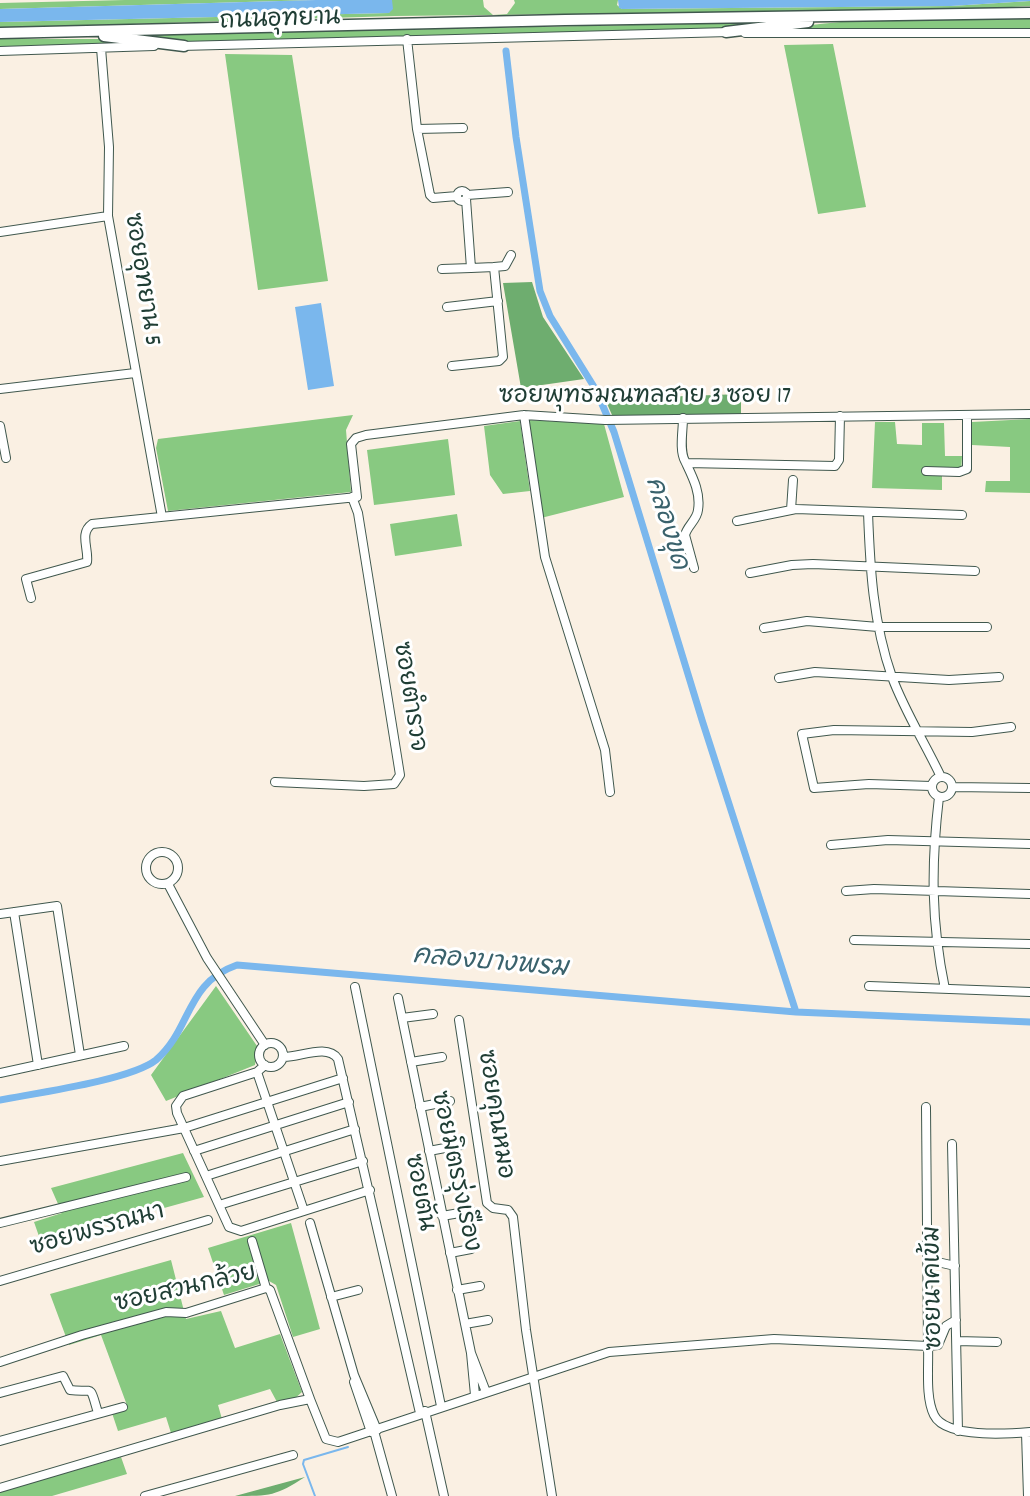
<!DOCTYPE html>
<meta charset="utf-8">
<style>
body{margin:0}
canvas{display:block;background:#faf0e3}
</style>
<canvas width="1030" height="1496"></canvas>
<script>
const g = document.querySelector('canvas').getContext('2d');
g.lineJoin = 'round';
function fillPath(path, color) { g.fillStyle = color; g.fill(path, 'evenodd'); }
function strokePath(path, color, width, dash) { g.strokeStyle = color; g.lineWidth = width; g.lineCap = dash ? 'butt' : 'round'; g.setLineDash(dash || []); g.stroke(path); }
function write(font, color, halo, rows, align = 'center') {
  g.font = font + ' Dekko,"Playpen Sans Thai",sans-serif'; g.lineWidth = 6; g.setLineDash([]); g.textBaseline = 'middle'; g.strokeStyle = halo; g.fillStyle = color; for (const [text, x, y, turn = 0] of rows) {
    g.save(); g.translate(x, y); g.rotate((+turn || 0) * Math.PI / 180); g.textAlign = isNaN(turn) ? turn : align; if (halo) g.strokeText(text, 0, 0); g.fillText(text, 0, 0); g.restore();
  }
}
const green = new Path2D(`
 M 125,0 L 316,0 L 0,9 L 0,3 Z
 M 392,0 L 618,0 L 617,5 L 622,9 L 951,6 L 1030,1 L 1030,6 L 956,10 L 395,16 L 0,28 L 0,22 L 389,13 Z
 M 1030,19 L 1030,28 L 788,31 L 785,29 C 865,15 949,21 1030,19 Z
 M 783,22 C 738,29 693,28 648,33 L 181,43 L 131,35 Z
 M 0,39 L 103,39 L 128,44 L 0,47 Z
 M 833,44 L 866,207 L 818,214 L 784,45 Z
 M 225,54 L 292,55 L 328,281 L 258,290 Z
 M 353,415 L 346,430 L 351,492 L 168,511 L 156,448 L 158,439 Z
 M 1030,419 L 1030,493 L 985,492 L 986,481 L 1010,481 L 1010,447 L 972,445 L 972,422 Z
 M 528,420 L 604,424 L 624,497 L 541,518 Z
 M 520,421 L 530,491 L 503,494 L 490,475 L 484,426 Z
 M 875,422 L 895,422 L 897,444 L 922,445 L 922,423 L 944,423 L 945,456 L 962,456 L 961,474 L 942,474 L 942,490 L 872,488 Z
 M 448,439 L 455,495 L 374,505 L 367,450 Z
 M 457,514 L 462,546 L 395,556 L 390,524 Z
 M 216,986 L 257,1046 L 255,1065 L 166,1101 L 151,1075 Z
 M 183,1153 L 204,1197 L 41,1242 L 34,1222 L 62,1213 L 51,1188 Z
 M 291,1223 L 320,1329 L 293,1337 L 276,1285 L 269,1281 L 224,1295 L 208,1248 Z
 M 171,1260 L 186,1319 L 221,1311 L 235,1348 L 280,1334 L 302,1392 L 292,1401 L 277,1402 L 270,1389 L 218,1405 L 222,1419 L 171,1433 L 166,1417 L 118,1431 L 112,1413 L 128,1408 L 101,1335 L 69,1345 L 50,1294 Z
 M 121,1457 L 127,1474 L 52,1496 L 0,1496 L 0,1492 Z`);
const forest = new Path2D(`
 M 532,282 L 543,317 L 584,379 L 521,388 L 503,283 Z
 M 741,394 L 741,415 L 612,415 L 605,399 Z
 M 305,1477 C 276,1496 270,1496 235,1496 Z`);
const water = new Path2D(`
 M 316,0 L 392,0 L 393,9 L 389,13 L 0,22 L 0,9 Z
 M 618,0 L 1030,0 L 1030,1 L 951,6 L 622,9 L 619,8 Z
 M 321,303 L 334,386 L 308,390 L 295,307 Z`);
const pier = new Path2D(`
 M 483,0 L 514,0 L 515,3 L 507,14 L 493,15 L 484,7 Z`);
const stream = new Path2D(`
 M 315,1496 L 303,1464 L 304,1460 L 348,1447`);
const canal = new Path2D(`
 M 506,51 L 516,137 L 540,291 L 550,316 L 596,390 L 614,432 L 702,720 L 796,1012
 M 0,1100 C 36,1093 131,1080 156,1060 C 192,1029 185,983 237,965 L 796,1012 L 1030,1022`);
const minor = new Path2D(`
 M 745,33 L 1030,33
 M 407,39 L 417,129 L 430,195 L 433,198 L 457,196
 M 181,46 L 730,32
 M 101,48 L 109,147 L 108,216 L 162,517
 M 0,51 L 154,46
 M 417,129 L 463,128
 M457 196a5 5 0 1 1 10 0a5 5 0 1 1-10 0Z
 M 467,195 L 508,192
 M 0,232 L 108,216
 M 494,267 L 505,266 L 511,255
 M 442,269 L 471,268
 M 447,307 L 498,301
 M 452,366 L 499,361 L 503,357 L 494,267 L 471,268 L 466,199
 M 0,389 L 135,373
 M 524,415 L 545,557 L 605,750 L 610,792
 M 683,418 C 683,431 679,450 685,461 C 692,476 701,492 698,510 C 697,520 687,526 685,535 L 694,568
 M 0,426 L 6,458
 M 687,463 L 835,466 L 839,460 L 840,416
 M 926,471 L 959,472 L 967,469 L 967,415
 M 791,510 L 793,480
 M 868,512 C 870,568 873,623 892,677 C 905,712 925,743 941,777
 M 737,521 L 796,509 L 962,515
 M 750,573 L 792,565 L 813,564 L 975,571
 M 31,598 L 26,579 L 87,562 C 89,549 79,533 92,524 L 357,497 L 351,444 L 356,438 L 366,435 L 524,415 L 605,420 L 1030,414
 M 764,628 L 807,621 L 878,627 L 987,627
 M 779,678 L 815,672 L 949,680 L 999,677
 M932 787a10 10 0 1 1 20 0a10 10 0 1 1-20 0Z
 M 275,782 L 364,786 L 394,784 L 400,775 L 358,513 L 352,497
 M 931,786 L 869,784 L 814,788 L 802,734 L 834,730 L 972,732 L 1011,727
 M 952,787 L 1030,788
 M 939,797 C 931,865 931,922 945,989
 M 831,845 L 888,840 L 1030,844
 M146 868a16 16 0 1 1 32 0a16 16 0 1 1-32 0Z
 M 168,884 L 207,958 L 265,1045
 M 846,891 L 874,889 L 1030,894
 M 14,912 L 38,1065
 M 0,914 L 57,906 L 80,1055
 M 854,940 L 1030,944
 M 869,986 L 1030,992
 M 355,987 L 441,1406
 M 398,998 L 471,1353 L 475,1395
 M 402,1018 L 433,1014
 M 459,1020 L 487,1203 L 493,1208 L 508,1210 L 513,1217 L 526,1330 L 552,1496
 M259 1055a12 12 0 1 1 24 0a12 12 0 1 1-24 0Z
 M 283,1057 C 299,1058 327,1043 338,1059 L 420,1413
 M 411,1062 L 442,1057
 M 265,1065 L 257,1072 L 183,1096 L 176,1106 L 177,1113 L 229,1227 L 241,1231 L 370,1190
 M 257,1072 L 304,1211
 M 0,1073 L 124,1046
 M 420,1107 L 450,1101
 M 926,1107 L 928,1346 L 938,1345 L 946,1326 L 956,1320
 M 952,1144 L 958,1431
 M 194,1151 L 349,1102
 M 429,1151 L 461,1145
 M 0,1161 L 184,1128 L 343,1078
 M 206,1176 L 355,1129
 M 219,1205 L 363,1161
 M 442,1216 L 471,1211
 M 0,1223 L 186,1177
 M 310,1223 L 354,1375 L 377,1430
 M 252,1241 L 266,1288
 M 450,1253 L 471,1249
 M 929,1260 L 955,1266
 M 0,1281 L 208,1220
 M 457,1290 L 480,1286
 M 331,1297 L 358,1290
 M 465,1324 L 488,1320
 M 957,1341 L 997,1342
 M 471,1353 L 486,1392
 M 0,1362 L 82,1335 L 166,1312 L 186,1313 L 266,1288 L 270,1290 L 310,1399
 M 354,1382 L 371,1432
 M 0,1393 L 63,1376 L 70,1390 C 95,1393 89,1383 98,1413
 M 425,1411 L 444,1496
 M 374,1431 L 392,1496
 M 1026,1433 L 1028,1496
 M 0,1441 L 123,1407
 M 0,1488 L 280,1405 L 310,1399 L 326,1439 L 338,1442 L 609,1352 L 774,1339 L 928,1346 C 929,1366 925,1397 934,1415 C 945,1438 1007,1434 1030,1432
 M 145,1496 L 293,1455`);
const major = new Path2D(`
 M 726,32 L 808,22
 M 0,33 L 565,20 L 1030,13
 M 104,36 L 184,46`);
const streetNames = [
 ["ถนนอุทยาน",280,22,-2],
 ["ซอยอุทยาน 5",140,280,81],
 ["ซอยพุทธมณฑลสาย 3 ซอย 17",645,399],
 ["ซอยตำรวจ",407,697,81],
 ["ซอยคุณหมอ",493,1115,81],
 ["ซอยมิตรรุ่งเรือง",453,1172,78],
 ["ซอยตัน",417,1193,79],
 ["ซอยพรรณนา",98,1232,-16],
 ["ซอยนาคเข้ม",936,1288,-91],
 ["ซอยสวนกล้วย",186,1291,-13]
];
const waterNames = [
 ["คลองขุด",664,524,73],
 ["คลองบางพรม",490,965,5]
];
fillPath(green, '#88c981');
fillPath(forest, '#6ead6f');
fillPath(water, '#7ab7ed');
fillPath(pier, '#faf0e3');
strokePath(stream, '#7ab7ed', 2);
strokePath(canal, '#7ab7ed', 7);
strokePath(minor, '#40584e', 10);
strokePath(major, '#40584e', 13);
strokePath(minor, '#fff', 8);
strokePath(major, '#fff', 10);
write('24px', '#1f3d34', '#fff', streetNames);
write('italic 26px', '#3a626c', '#fff', waterNames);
</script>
